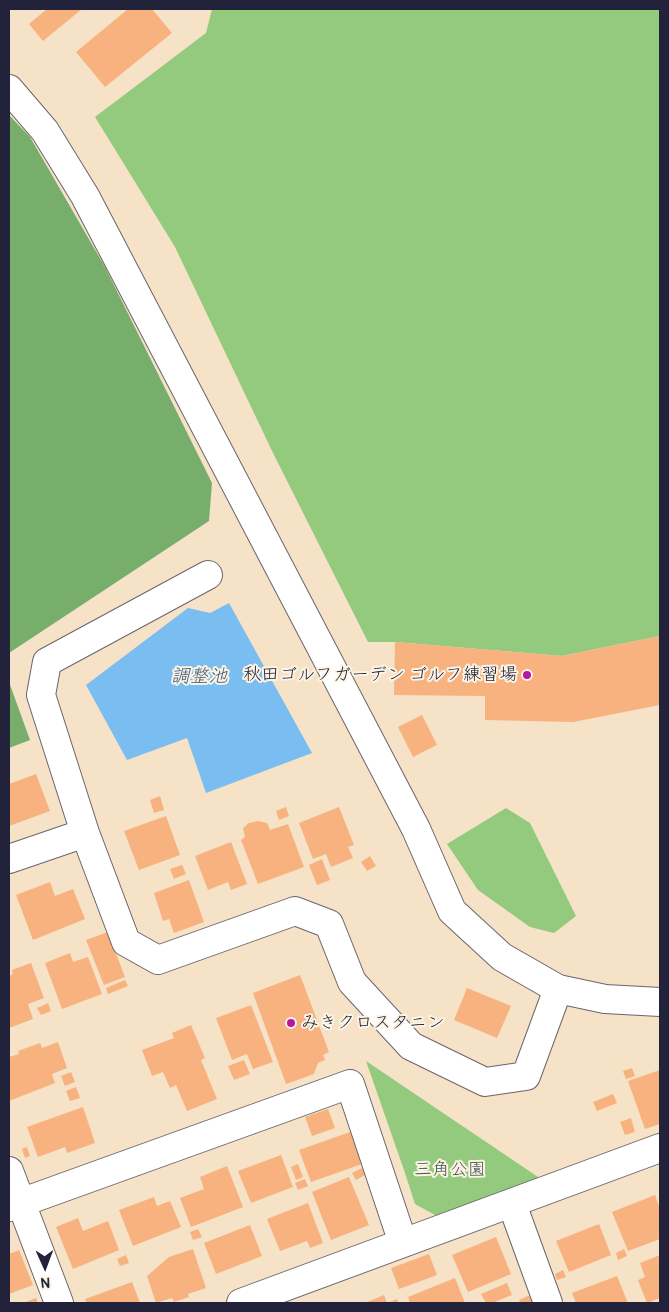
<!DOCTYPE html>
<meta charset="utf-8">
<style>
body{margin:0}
#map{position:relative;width:669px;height:1312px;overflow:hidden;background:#f5e2c7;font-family:Pangolin,sans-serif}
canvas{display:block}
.frame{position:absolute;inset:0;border:10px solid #22223b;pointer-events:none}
.north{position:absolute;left:20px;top:1242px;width:50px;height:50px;-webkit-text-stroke:4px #fcf5e5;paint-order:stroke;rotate:178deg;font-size:14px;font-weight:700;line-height:20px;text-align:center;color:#22223b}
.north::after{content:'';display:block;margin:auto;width:18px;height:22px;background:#22223b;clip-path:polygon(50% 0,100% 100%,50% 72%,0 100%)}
</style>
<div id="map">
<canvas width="669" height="1312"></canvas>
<div class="frame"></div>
<div class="north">N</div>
</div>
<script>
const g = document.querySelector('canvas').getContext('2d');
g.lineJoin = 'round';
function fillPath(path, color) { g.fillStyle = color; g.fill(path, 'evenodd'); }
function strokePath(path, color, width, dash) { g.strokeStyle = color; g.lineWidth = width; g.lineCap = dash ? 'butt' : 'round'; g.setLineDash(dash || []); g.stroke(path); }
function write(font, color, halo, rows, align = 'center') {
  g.font = font + ' Pangolin,"Klee One",sans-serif'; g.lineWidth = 4; g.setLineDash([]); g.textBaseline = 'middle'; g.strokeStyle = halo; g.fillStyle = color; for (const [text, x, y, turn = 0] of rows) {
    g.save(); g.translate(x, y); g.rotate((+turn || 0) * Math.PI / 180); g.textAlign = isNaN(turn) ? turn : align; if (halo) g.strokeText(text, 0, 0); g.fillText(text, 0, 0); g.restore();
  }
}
const green = new Path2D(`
 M 212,9 L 660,9 L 660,636 L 562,656 L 395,642 L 368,642 L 273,453 L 175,247 L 95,117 L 206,33 Z
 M 506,808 L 530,823 L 576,916 L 554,933 L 530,927 L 478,890 L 447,844 Z
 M 366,1061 L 544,1181 L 444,1220 L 415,1204 L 405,1173 Z`);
const forest = new Path2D(`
 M 9,115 L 30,137 L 105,267 L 212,483 L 209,521 L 9,653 Z
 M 9,682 L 30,740 L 9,748 Z`);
const water = new Path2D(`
 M 229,603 L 312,753 L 206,793 L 187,738 L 127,760 L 86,685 L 188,608 L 210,613 Z`);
const building = new Path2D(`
 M 47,9 L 82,9 L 43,41 L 29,24 Z
 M 128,9 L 152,9 L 172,33 L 105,87 L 76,52 Z
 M 660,636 L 660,705 L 573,722 L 485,720 L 485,696 L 394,695 L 395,642 L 562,656 Z
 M 422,715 L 437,745 L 413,757 L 398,727 Z
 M 36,774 L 50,811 L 9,826 L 9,784 Z
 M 160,796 L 164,810 L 154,813 L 150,800 Z
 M 286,807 L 289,816 L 279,820 L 276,811 Z
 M 339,807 L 354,845 L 348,847 L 353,858 L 331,867 L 326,854 L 313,859 L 299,823 Z
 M 166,816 L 180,855 L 139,870 L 124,831 Z
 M 258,821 L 267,823 L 270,830 L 288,824 L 304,867 L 258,884 L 241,840 L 245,837 L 243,828 L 249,823 Z
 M 231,842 L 247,884 L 231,890 L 228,882 L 208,890 L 195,856 Z
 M 370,856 L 376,866 L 367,871 L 361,862 Z
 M 322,859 L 330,880 L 317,885 L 309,865 Z
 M 182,865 L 186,874 L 174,879 L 170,869 Z
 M 189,880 L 204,922 L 174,933 L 169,919 L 163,921 L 154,893 Z
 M 50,882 L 55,896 L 73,889 L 85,919 L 33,940 L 16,895 Z
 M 108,932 L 125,977 L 104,985 L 86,940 Z
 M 70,953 L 73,962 L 88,957 L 102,994 L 62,1009 L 45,963 Z
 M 31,963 L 44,998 L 28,1004 L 33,1019 L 9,1028 L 9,976 L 13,974 L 12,970 Z
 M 300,975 L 329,1052 L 323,1055 L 325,1060 L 318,1063 L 314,1074 L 286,1084 L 253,993 Z
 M 125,980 L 128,986 L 108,994 L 106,988 Z
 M 467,988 L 511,1006 L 497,1038 L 454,1020 Z
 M 48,1003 L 51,1011 L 41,1015 L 37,1008 Z
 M 251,1005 L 273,1062 L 253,1069 L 247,1054 L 232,1060 L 216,1018 Z
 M 191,1025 L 205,1058 L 201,1060 L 217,1099 L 187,1111 L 176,1085 L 170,1088 L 163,1072 L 152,1076 L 142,1050 L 174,1038 L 172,1033 Z
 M 58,1042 L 67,1068 L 52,1074 L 55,1083 L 9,1101 L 9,1057 L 19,1054 L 18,1051 L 40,1043 L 42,1048 Z
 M 244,1060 L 250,1074 L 234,1080 L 228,1066 Z
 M 632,1068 L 635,1076 L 626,1079 L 623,1071 Z
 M 660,1070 L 660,1124 L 645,1129 L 628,1081 Z
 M 71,1072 L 75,1082 L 65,1086 L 61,1076 Z
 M 76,1087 L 80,1098 L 70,1101 L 66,1091 Z
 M 613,1094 L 617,1103 L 597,1111 L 593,1102 Z
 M 83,1107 L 95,1143 L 67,1153 L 65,1147 L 38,1157 L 27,1127 Z
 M 328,1109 L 335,1128 L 312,1136 L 305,1117 Z
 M 631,1118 L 635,1132 L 625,1135 L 620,1122 Z
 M 353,1131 L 365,1163 L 311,1182 L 299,1150 Z
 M 27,1147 L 30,1156 L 25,1158 L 22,1149 Z
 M 281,1155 L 293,1187 L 251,1203 L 238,1171 Z
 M 298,1164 L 303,1177 L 296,1180 L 291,1167 Z
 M 227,1166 L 243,1207 L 191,1227 L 180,1198 L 204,1189 L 200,1177 Z
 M 362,1168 L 365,1175 L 356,1180 L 352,1173 Z
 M 349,1177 L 369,1225 L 331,1240 L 312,1192 Z
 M 305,1179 L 308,1186 L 298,1190 L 295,1183 Z
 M 655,1195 L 660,1209 L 660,1239 L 628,1251 L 612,1212 Z
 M 154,1197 L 157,1206 L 170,1201 L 181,1227 L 133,1246 L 119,1210 Z
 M 308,1203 L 323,1243 L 310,1248 L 307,1241 L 280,1251 L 267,1219 Z
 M 78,1218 L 83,1231 L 108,1221 L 119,1250 L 73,1269 L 56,1227 Z
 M 599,1224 L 611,1255 L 569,1272 L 556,1241 Z
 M 250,1225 L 262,1256 L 216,1274 L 204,1243 Z
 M 198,1229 L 202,1237 L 193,1240 L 190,1232 Z
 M 496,1237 L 511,1274 L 468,1292 L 452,1255 Z
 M 193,1249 L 206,1288 L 188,1294 L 189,1297 L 174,1302 L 172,1298 L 156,1303 L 147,1276 L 169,1257 Z
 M 624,1249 L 627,1256 L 618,1260 L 616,1253 Z
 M 19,1250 L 33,1285 L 9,1294 L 9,1254 Z
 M 429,1254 L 437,1275 L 399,1289 L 391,1268 Z
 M 126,1255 L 129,1263 L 120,1266 L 117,1259 Z
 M 660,1255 L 660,1298 L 647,1303 L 638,1280 L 645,1277 L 640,1263 Z
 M 563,1270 L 566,1277 L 557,1280 L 555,1274 Z
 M 617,1276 L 628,1303 L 576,1303 L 572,1293 Z
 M 455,1278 L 465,1303 L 410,1303 L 408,1297 Z
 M 132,1282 L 140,1303 L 87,1303 L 85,1299 Z
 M 507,1283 L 512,1295 L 492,1303 L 486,1303 L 481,1294 Z
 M 384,1295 L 387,1303 L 397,1299 L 398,1303 L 365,1303 Z
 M 530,1295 L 533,1303 L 520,1303 L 519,1300 Z
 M 36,1298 L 38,1303 L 23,1303 Z`);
const minor = new Path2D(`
 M 85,833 L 41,695 L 47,662 L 208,575
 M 9,859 L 85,833 L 126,942 L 158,960 L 295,911 L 329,924 L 352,982 L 411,1046 L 485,1082 L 526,1076 L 558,989
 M 9,1171 L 59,1303
 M 512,1204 L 548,1303
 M 9,1207 L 350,1084 L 403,1243
 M 241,1303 L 660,1148`);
const tertiary = new Path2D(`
 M 9,89 L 45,131 L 85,196 L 416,829 L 452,911 L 502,957 L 558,989 L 605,999 L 660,1002`);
const markers = [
 [527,675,5,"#b5179e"],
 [291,1023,5,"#b5179e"]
];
const poiNames = [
 ["秋田ゴルフガーデン ゴルフ練習場",517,675],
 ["みきクロスタニン",301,1023,"left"]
];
const parkNames = [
 ["三角公園",450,1170]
];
const waterNames = [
 ["調整池",199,677]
];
fillPath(green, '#94ca7d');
fillPath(forest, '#77ae6c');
fillPath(water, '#7abdf0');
fillPath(building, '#f8b27f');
strokePath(minor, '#6c656c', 30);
strokePath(tertiary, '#6c656c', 30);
strokePath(minor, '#fff', 28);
strokePath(tertiary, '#fff', 28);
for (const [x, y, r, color] of markers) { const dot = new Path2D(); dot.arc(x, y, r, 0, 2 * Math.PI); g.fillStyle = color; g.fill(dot); strokePath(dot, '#fcf5e5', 2); }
write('18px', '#22223b', '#fcf5e5', poiNames, 'right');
write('18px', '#44544f', '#fcf5e5', parkNames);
write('italic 19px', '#41587a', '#fcf5e5', waterNames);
</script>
